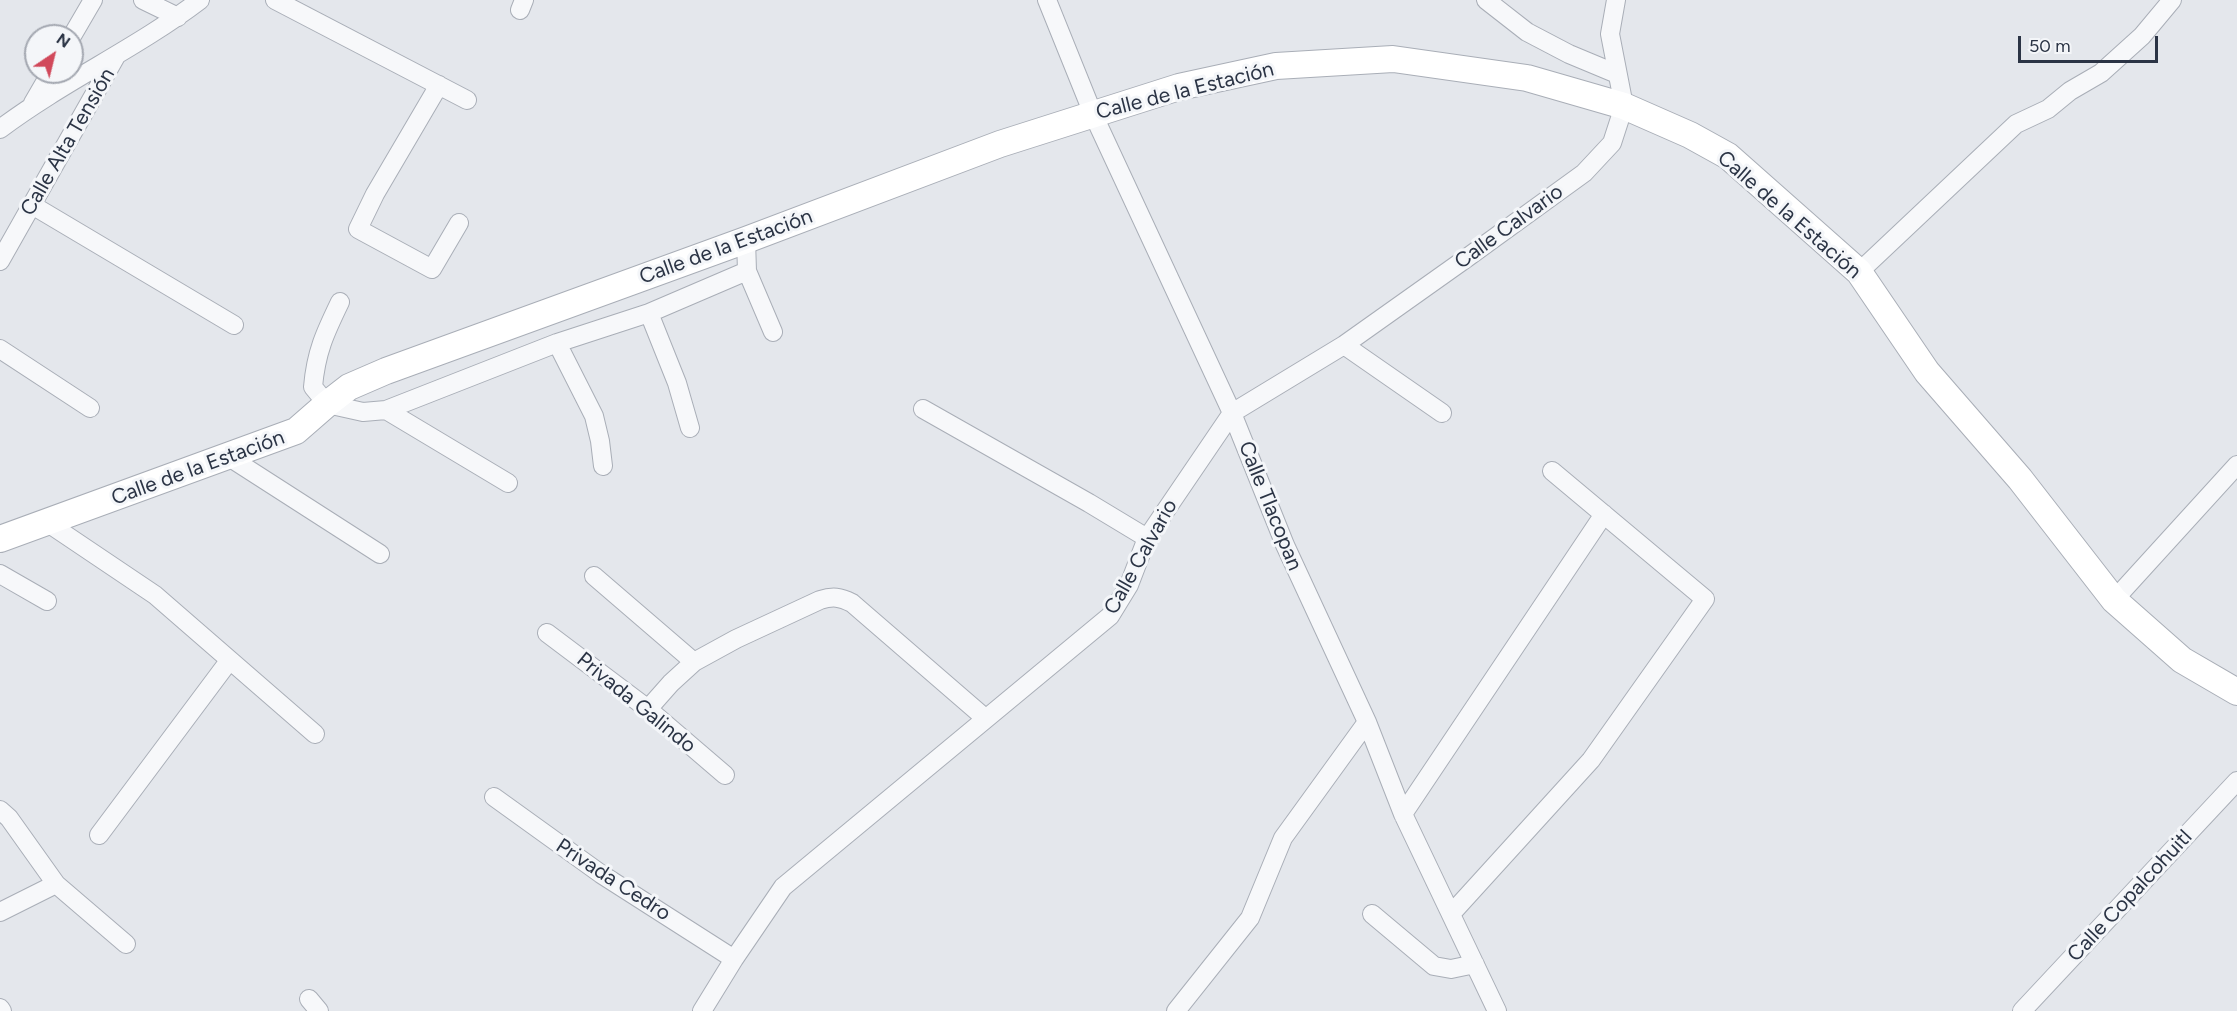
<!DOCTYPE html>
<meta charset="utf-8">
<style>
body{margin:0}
#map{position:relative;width:2237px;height:1011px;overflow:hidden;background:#e4e7ec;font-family:Figtree,sans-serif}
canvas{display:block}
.north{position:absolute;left:24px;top:24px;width:60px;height:60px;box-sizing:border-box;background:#f4f6f9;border:2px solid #a4a8b1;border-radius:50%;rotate:35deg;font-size:16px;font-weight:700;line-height:24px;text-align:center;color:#2b3445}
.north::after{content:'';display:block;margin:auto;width:21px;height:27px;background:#d1495b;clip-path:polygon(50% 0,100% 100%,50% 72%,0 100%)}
.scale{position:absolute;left:2018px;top:36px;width:140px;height:27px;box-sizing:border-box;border:3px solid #2b3445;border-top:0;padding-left:8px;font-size:18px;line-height:21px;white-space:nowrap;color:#2b3445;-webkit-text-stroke:4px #f4f6f9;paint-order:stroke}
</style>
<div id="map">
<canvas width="2237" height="1011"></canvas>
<div class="north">N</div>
<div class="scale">50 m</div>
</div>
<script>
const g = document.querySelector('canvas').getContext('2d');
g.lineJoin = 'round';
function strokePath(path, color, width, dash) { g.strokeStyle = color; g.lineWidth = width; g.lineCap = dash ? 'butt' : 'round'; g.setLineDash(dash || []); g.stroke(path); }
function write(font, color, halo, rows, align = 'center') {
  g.font = font + ' Figtree,sans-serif'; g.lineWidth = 6; g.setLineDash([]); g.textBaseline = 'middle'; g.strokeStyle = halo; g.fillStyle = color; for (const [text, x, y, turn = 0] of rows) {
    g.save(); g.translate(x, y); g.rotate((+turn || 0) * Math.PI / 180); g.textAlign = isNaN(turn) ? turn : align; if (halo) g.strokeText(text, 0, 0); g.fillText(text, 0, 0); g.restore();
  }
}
const street = new Path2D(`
 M 143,0 L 178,17
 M 275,0 L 467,100
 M 1047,0 L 1093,114 L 1232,413 L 1285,545 L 1367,722 L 1403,814 L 1497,1011
 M 1486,0 L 1527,32 L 1569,54 L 1617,74
 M 520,10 L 524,0
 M 72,36 L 93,0
 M 439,85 L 375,194 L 358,229 L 432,269 L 459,223
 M 33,103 L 51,72
 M 0,129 C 64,81 137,48 200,0
 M 32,205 L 234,325
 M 0,261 L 116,56
 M 747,271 L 773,332
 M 1859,272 L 2016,124 L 2048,109 L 2070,91 L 2101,73 L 2142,36 L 2172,0
 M 340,302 C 325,333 316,352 313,387 L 327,404 L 363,412 L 386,410 L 557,343 L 649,313 L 747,271 L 746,240
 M 649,313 L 677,383 L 690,428
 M 557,343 L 594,416 L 600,441 L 603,466
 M 1344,345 L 1442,413
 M 0,349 L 90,408
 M 923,409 L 1089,503 L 1147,538
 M 386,410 L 508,483
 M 229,457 L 380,554
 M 48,523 L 155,595 L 315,734
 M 0,574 L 47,601
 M 594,576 L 694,662
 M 2114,600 L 2237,465
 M 547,633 L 648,709 L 725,775
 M 648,709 L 671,683 L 694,662 L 736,639 L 820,600 C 833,596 840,597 852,603 L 985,718
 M 494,797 L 601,874 L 734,959
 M 0,810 L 9,818 L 56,884 L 126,944
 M 1403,814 L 1604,514
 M 99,835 L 229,661
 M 0,912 L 56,884
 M 1372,914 L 1434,966 L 1451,969 L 1475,964
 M 1451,914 L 1591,760 L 1705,599 L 1552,471
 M 309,999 L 319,1011
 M 0,1008 L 2,1011
 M 702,1011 L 734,959 L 783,887 L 1110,616 L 1129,585 L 1147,538 L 1232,413 L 1344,345 L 1468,257 L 1584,173 L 1612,143 L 1624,106 L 1610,34 L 1616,0
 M 1176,1011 L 1250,918 L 1283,838 L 1367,722
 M 2022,1011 L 2237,781`);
const secondary = new Path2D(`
 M 0,539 L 296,431 L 327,404 L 349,387 L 386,371 L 746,240 L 1000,144 L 1179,87 L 1276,66 L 1393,59 L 1527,78 L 1624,106 L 1690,135 L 1728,156 L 1859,272 L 1927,372 L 2020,479 L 2114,600 L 2182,660 L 2237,692`);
const streetNames = [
 ["Calle de la Estación",1185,91,-14],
 ["Calle Alta Tensión",68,142,-60],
 ["Calle de la Estación",1789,215,41],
 ["Calle Calvario",1509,227,-36],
 ["Calle de la Estación",726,247,-20],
 ["Calle de la Estación",198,468,-20],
 ["Calle Tlacopan",1270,506,68],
 ["Calle Calvario",1141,557,-61],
 ["Privada Galindo",636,703,39],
 ["Privada Cedro",613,880,33],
 ["Calle Copalcohuitl",2130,896,-47]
];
strokePath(street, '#a9aeb7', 20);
strokePath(secondary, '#a9aeb7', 28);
strokePath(street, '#f7f8fa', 18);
strokePath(secondary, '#fff', 26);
write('21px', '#2b3445', '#f4f6f9', streetNames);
</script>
